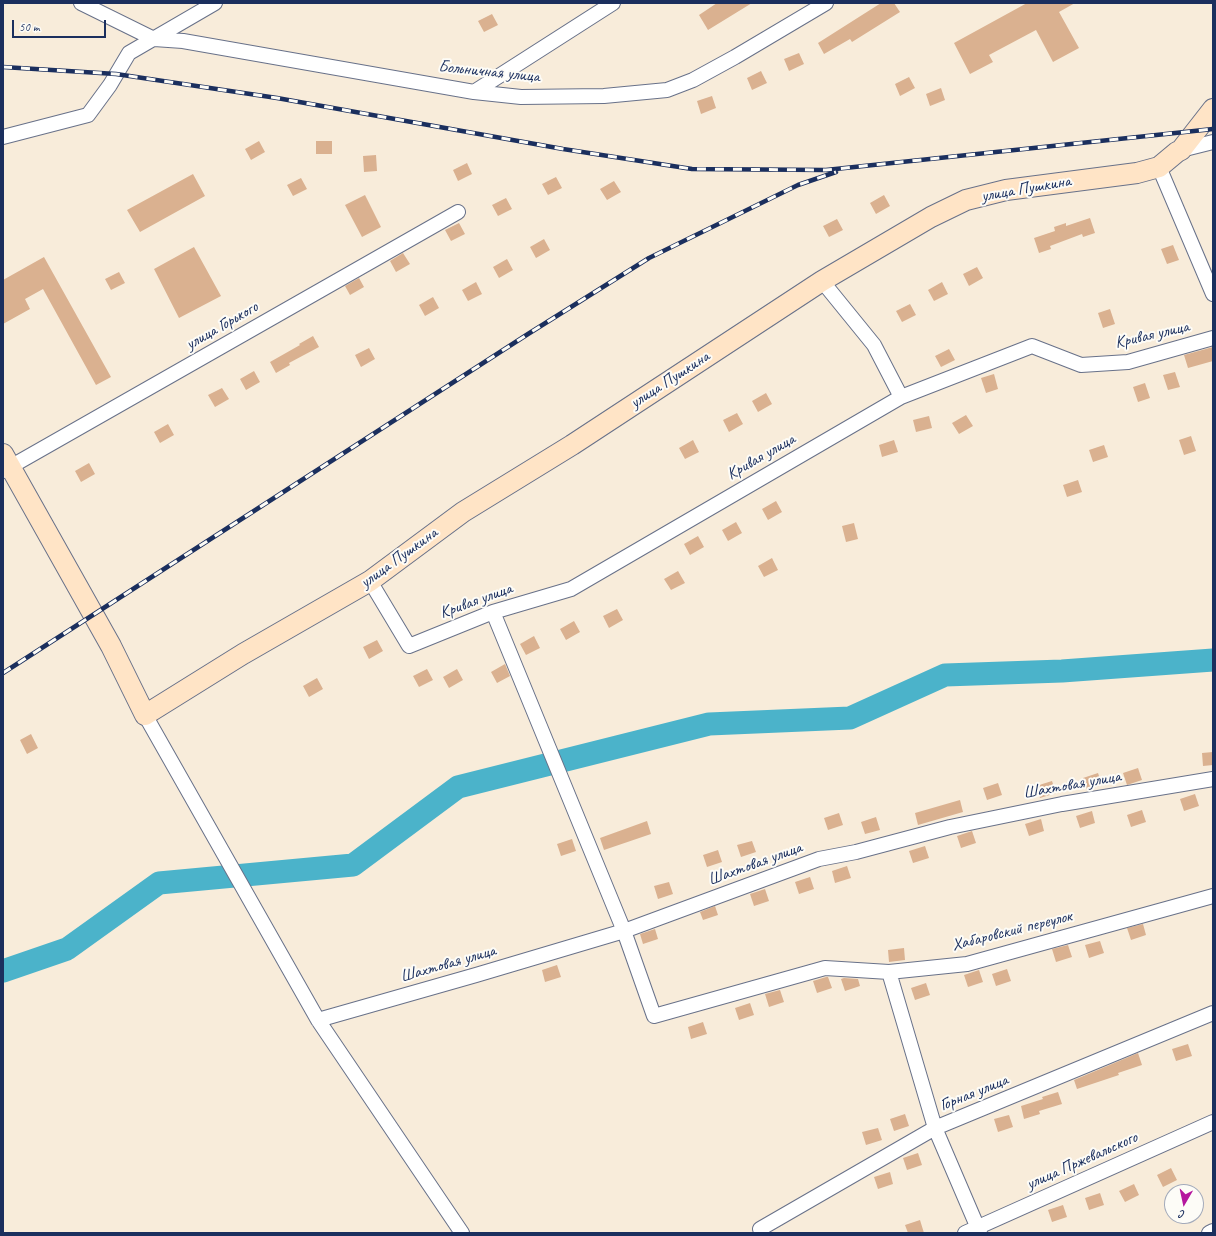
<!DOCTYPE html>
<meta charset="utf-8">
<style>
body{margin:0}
#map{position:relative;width:1216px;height:1236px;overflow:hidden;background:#f8ecda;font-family:Caveat,sans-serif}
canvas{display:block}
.frame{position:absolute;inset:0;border:4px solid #1b2f5e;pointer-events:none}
.north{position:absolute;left:1164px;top:1184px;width:40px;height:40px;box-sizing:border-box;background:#fdfcf7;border:1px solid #a3aaba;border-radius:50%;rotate:189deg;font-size:11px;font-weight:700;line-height:16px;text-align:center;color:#1b2f5e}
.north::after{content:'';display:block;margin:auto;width:14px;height:18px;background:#b5179e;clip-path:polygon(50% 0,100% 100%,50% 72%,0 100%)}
.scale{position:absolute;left:12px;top:20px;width:94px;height:18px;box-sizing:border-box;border:2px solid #1b2f5e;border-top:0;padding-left:5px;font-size:12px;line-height:14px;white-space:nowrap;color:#1b2f5e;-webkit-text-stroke:3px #fdfcf7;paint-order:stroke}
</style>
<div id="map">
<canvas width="1216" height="1236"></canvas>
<div class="frame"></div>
<div class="north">С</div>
<div class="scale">50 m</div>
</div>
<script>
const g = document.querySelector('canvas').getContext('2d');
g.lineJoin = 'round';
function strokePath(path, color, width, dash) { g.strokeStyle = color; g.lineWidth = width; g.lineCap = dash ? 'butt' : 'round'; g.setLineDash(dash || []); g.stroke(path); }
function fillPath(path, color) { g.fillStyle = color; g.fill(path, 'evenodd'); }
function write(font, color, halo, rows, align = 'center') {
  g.font = font + ' Caveat,sans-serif'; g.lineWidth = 4; g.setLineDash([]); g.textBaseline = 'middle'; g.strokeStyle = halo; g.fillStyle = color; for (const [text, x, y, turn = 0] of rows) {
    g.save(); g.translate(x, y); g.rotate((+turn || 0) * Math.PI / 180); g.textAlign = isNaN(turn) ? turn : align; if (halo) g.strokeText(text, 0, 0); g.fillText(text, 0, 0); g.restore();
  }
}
const river = new Path2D(`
 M 3,971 L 67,949 L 159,883 L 353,865 L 458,787 L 709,724 L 850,718 L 945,675 L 1062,671 L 1213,660`);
const building = new Path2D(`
 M 717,3 L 752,3 L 708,30 L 699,15 Z
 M 881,3 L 894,3 L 900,12 L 852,42 L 850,39 L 824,54 L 818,43 Z
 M 1027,3 L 1075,3 L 1059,12 L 1079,48 L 1053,62 L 1036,30 L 989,55 L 993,62 L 970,74 L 954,43 Z
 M 492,14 L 498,25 L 484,32 L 478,21 Z
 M 799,53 L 804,64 L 789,71 L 784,59 Z
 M 761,71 L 767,83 L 752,90 L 747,78 Z
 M 909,77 L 915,88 L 900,96 L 895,84 Z
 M 941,88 L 945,100 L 930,106 L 926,94 Z
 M 712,96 L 716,108 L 701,114 L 697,101 Z
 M 259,141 L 265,152 L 251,160 L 245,149 Z
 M 316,141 L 332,141 L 332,154 L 316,154 Z
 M 376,155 L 377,171 L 364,172 L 363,156 Z
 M 467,163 L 472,174 L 458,181 L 453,170 Z
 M 193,174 L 205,196 L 140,232 L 127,210 Z
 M 556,177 L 562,188 L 548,195 L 542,184 Z
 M 301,178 L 307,189 L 293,196 L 287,185 Z
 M 614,181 L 621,192 L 607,200 L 600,189 Z
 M 365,195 L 381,227 L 362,237 L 345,205 Z
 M 884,195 L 890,206 L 876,214 L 870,203 Z
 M 506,198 L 512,209 L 498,216 L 492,205 Z
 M 1090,218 L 1095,233 L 1083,237 L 1082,234 L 1050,246 L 1051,249 L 1039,253 L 1034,238 L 1055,231 L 1054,227 L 1066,223 L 1066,226 Z
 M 837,219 L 843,230 L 829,237 L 823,226 Z
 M 459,223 L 465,234 L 451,241 L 445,230 Z
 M 544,239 L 550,250 L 536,258 L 530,247 Z
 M 1173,245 L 1179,260 L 1167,264 L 1161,249 Z
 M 194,247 L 221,296 L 179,318 L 154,269 Z
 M 403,253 L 410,264 L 396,272 L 390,261 Z
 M 44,257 L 111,377 L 96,385 L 43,289 L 25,299 L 30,309 L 3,324 L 3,280 Z
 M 507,259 L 513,270 L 499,278 L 493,267 Z
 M 977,267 L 983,278 L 969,286 L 963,274 Z
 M 119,272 L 125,283 L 111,290 L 105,279 Z
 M 359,278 L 364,287 L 350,295 L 345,286 Z
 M 476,282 L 482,294 L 468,301 L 462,290 Z
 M 942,282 L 948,294 L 934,301 L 928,290 Z
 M 433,297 L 439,308 L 425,316 L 419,305 Z
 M 910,304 L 916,315 L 902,322 L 896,311 Z
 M 1110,309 L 1115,324 L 1103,328 L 1098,313 Z
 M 313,336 L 319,347 L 289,363 L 290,365 L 276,373 L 270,362 L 300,345 L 299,344 Z
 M 1213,347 L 1213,361 L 1188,368 L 1184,355 Z
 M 369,348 L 375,359 L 361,367 L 355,355 Z
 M 949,349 L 955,360 L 941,367 L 935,356 Z
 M 254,371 L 260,382 L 246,390 L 240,379 Z
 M 1175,372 L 1180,387 L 1168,390 L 1163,375 Z
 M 994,374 L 998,389 L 986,393 L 981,378 Z
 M 1145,383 L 1150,398 L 1138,402 L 1133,387 Z
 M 222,388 L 229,399 L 215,407 L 208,395 Z
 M 766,393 L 772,404 L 758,412 L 752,401 Z
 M 737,413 L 743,424 L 729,432 L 723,420 Z
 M 966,415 L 973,426 L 959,434 L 952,423 Z
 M 929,416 L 932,428 L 916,432 L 913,420 Z
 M 168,424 L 174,435 L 160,443 L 154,432 Z
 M 1191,436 L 1196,451 L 1184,455 L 1179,440 Z
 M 693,440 L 699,452 L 685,459 L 679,448 Z
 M 894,440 L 898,452 L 882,457 L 879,445 Z
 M 1104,445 L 1108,457 L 1093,462 L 1089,450 Z
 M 89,463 L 95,474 L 81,482 L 75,471 Z
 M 1078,480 L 1082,492 L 1067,497 L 1063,485 Z
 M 776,501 L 782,512 L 768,520 L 762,509 Z
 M 736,522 L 742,533 L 728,541 L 722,530 Z
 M 854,523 L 858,539 L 846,542 L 842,526 Z
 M 698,536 L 704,547 L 690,555 L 684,544 Z
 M 772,558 L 778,570 L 764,577 L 758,566 Z
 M 678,571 L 685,583 L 671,590 L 664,579 Z
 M 617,609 L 623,620 L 609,628 L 603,616 Z
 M 574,621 L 580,632 L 566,640 L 560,629 Z
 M 534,636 L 540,648 L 526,655 L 520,644 Z
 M 377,640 L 383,651 L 369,659 L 363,647 Z
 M 505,664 L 510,676 L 497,683 L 491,672 Z
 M 427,669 L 433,680 L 419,687 L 413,676 Z
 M 457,669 L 463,680 L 449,688 L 443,677 Z
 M 317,678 L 323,689 L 309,697 L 303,686 Z
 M 31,734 L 38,748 L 27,754 L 20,740 Z
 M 1213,752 L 1213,765 L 1203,766 L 1202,753 Z
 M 1138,768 L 1142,780 L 1127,785 L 1123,773 Z
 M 1098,773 L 1102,785 L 1087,790 L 1083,778 Z
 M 1052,781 L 1056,793 L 1040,798 L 1036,786 Z
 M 998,783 L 1002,795 L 987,800 L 983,788 Z
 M 1195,794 L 1199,806 L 1184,811 L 1180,799 Z
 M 960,800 L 963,812 L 918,825 L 915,813 Z
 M 1142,810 L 1146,822 L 1131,827 L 1127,815 Z
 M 1092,811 L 1095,823 L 1080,828 L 1076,816 Z
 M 839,813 L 843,825 L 828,830 L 824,818 Z
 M 876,817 L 880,830 L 865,834 L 861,822 Z
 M 1041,819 L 1044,831 L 1029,836 L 1025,824 Z
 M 647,821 L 651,834 L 604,850 L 600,838 Z
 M 972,831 L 976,843 L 961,848 L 957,836 Z
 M 572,839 L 576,851 L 561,856 L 557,844 Z
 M 752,841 L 756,852 L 741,857 L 737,845 Z
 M 925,846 L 929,858 L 913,863 L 909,851 Z
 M 718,850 L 722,862 L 707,867 L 703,855 Z
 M 847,866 L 851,878 L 835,883 L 832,871 Z
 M 810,877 L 814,889 L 799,894 L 795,882 Z
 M 669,882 L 673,894 L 658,899 L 654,886 Z
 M 765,889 L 769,901 L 754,906 L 750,894 Z
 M 715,906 L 718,915 L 703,920 L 700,912 Z
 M 1143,924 L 1146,935 L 1131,940 L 1127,928 Z
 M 655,929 L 658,939 L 643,944 L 640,934 Z
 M 1100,941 L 1104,953 L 1089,958 L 1085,945 Z
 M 1068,945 L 1072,957 L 1056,962 L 1052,949 Z
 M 904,948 L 905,960 L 889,962 L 888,950 Z
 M 557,965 L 561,977 L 545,982 L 542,970 Z
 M 1007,969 L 1011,981 L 996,986 L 992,974 Z
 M 979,970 L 983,982 L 968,987 L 964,975 Z
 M 826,977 L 828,977 L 832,988 L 817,993 L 813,981 Z
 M 844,978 L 858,979 L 860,986 L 845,991 L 841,979 Z
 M 926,983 L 930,995 L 915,1000 L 911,988 Z
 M 780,990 L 784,1002 L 769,1007 L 765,994 Z
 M 750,1003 L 754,1015 L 739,1020 L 735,1008 Z
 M 703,1022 L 707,1034 L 691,1039 L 688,1027 Z
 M 1188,1044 L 1192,1056 L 1176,1061 L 1172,1049 Z
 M 1138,1053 L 1142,1065 L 1118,1073 L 1119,1075 L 1077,1089 L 1074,1080 Z
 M 1058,1092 L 1062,1104 L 1039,1111 L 1040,1114 L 1024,1119 L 1021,1106 L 1043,1099 L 1042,1097 Z
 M 905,1114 L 909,1126 L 894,1131 L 890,1119 Z
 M 1009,1115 L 1013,1127 L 998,1132 L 994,1119 Z
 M 878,1128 L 882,1140 L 866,1145 L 862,1132 Z
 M 918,1153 L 922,1165 L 907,1170 L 903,1158 Z
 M 1171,1168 L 1177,1180 L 1163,1187 L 1157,1175 Z
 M 890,1172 L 893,1184 L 878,1189 L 874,1177 Z
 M 1134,1184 L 1139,1195 L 1125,1202 L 1119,1191 Z
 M 1100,1193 L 1104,1205 L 1089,1210 L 1085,1198 Z
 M 1063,1205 L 1067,1217 L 1052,1222 L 1048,1210 Z
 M 920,1220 L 924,1233 L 908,1233 L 905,1225 Z`);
const minor = new Path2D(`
 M 81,3 L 154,39 L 183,41 L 474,92 L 521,97 L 604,96 L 667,90 L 693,80 L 735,57 L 826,3
 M 474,92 L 613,3
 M 3,137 L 88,115 L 110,85 L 129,53 L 215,3
 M 1181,150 L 1213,142
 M 1159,167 L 1213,294
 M 822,281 L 874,345 L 901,397
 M 3,471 L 458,212
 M 370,581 L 409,646 L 493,612 L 571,589 L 901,397 L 1032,346 L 1081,365 L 1128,362 L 1213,338
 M 493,612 L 624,931 L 654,1016 L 825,968 L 889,972 L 967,964 L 1213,896
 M 145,715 L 318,1020 L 462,1233
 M 889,972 L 935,1128 L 980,1233
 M 318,1020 L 476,975 L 624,931 L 819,859 L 856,852 L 950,827 L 1062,804 L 1213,779
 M 762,1233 L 760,1229 L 935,1128 L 1213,1013
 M 965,1233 L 1213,1122
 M 1209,1233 L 1213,1231`);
const secondary = new Path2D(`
 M 3,454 L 111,646 L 145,715 L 243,654 L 370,581 L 463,512 L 572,445 L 822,281 L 931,217 L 966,200 L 1006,190 L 1137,173 L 1159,167 L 1177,152 L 1181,150 L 1213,109`);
const rail = new Path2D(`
 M 3,67 L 116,74 L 277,98 L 563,149 L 692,169 L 826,170 L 1213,129
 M 3,673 L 528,334 L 649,258 L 798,185 L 836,172`);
const streetNames = [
 ["Больничная улица",489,72,6],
 ["улица Пушкина",1026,189,-10],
 ["улица Горького",222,326,-30],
 ["Кривая улица",1152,335,-13],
 ["улица Пушкина",670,380,-33],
 ["Кривая улица",761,457,-30],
 ["улица Пушкина",399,558,-36],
 ["Кривая улица",476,601,-20],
 ["Шахтовая улица",1072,785,-10],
 ["Шахтовая улица",755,864,-20],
 ["Хабаровский переулок",1012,931,-14],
 ["Шахтовая улица",448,964,-16],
 ["Горная улица",974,1093,-22],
 ["улица Пржевальского",1082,1161,-24]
];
strokePath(river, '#4bb3ca', 23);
fillPath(building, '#dab190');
strokePath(minor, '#687189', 16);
strokePath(secondary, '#687189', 22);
strokePath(minor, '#fff', 14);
strokePath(secondary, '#ffe4c6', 20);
strokePath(rail, '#1b2f5e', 4.5);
strokePath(rail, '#fdfcf7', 3, [9]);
write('17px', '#1b2f5e', '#fdfcf7', streetNames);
</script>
